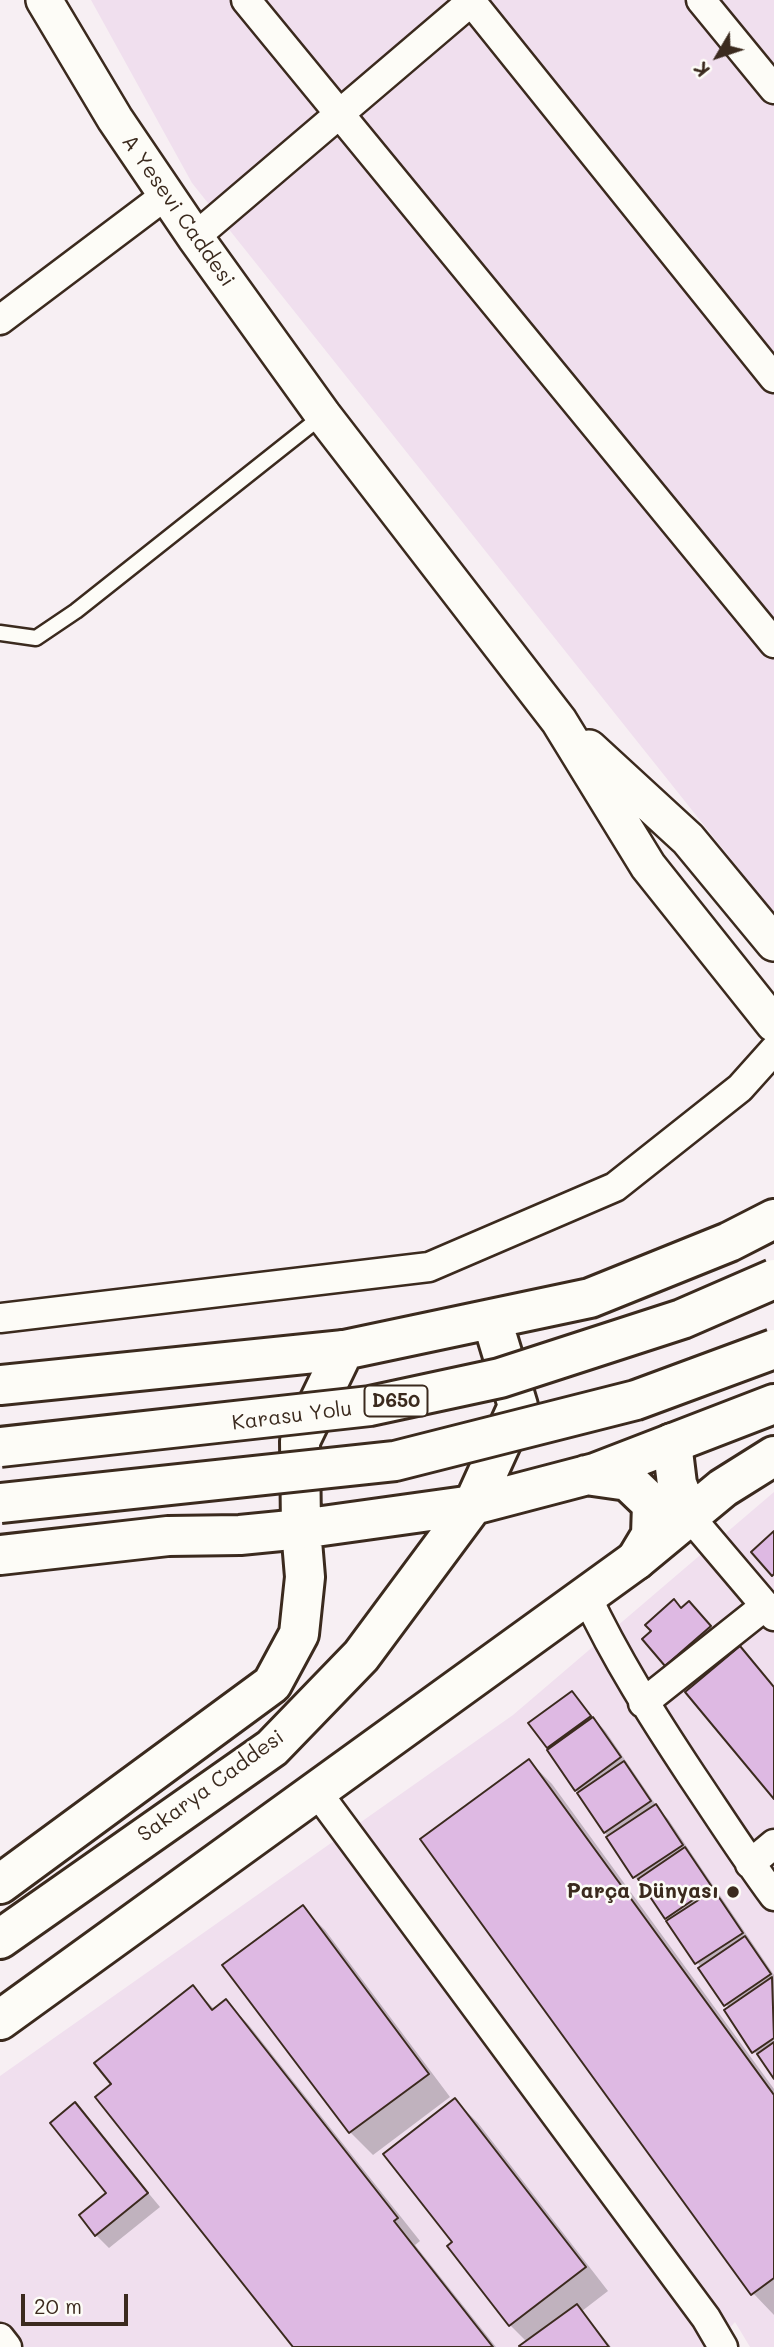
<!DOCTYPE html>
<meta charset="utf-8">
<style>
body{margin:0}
#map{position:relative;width:774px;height:2347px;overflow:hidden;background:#f7eff3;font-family:Mali,sans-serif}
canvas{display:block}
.north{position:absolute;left:683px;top:21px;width:70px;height:70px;-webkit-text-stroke:5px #fdfcf7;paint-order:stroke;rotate:231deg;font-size:19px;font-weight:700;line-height:28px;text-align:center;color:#3b2a1e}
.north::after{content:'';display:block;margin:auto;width:24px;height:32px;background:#3b2a1e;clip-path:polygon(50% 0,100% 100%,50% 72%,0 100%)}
.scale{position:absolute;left:21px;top:2294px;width:107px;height:32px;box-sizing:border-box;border:4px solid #3b2a1e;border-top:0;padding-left:9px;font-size:21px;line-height:24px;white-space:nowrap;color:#3b2a1e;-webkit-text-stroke:5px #fdfcf7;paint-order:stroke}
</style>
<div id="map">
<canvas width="774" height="2347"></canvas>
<div class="north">K</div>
<div class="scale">20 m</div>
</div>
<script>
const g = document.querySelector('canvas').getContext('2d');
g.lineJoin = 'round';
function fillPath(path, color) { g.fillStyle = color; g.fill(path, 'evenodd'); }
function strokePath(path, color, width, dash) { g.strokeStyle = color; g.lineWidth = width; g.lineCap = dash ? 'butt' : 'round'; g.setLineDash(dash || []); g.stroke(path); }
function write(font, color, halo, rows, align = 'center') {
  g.font = font + ' Mali,sans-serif'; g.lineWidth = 5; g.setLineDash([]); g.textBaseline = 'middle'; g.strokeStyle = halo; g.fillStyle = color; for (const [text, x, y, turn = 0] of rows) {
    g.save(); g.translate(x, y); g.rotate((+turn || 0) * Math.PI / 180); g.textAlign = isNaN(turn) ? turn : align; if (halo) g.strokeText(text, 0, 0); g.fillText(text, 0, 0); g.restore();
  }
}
const built = new Path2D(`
 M 91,0 L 774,0 L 774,913 L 192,183 Z
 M 774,1492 L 774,2347 L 750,2347 L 735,2322 L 713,2347 L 0,2347 L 0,2076 L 513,1715 Z`);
const shadow = new Path2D(`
 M 682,1610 L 702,1617 L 722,1640 L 680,1678 L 645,1639 Z
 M 572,1693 L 606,1732 L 660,1811 L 668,1819 L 774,1975 L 774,2076 L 754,2051 L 729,2008 L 647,1889 L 634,1876 L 548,1747 Z
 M 529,1761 L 552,1784 L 774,2089 L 774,2315 L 753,2293 Z
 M 302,1907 L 325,1930 L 450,2097 L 373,2155 L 350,2132 Z
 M 193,1987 L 215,2010 L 226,2002 L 248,2024 L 420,2241 L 415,2245 L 496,2347 L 295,2347 L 114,2085 Z
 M 455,2100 L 478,2123 L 608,2291 L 582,2311 L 611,2347 L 522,2347 L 527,2342 L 510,2325 L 449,2246 L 454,2243 Z
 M 75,2105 L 160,2207 L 109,2248 L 96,2235 L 109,2194 Z`);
const building = new Path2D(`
 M 774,1531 L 774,1574 L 772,1576 L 751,1552 Z
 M 674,1599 L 681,1608 L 689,1601 L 711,1626 L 665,1666 L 642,1639 L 651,1631 L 645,1625 Z
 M 740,1646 L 774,1687 L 774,1799 L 685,1692 Z
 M 572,1691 L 591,1716 L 547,1748 L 528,1723 Z
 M 593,1717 L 621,1757 L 575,1791 L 547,1750 Z
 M 529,1759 L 774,2095 L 774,2278 L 751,2295 L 420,1839 Z
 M 624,1761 L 651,1801 L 604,1833 L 577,1793 Z
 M 656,1804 L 683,1845 L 633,1878 L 606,1837 Z
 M 685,1847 L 712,1887 L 665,1919 L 638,1879 Z
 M 714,1890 L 743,1933 L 695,1964 L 666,1921 Z
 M 303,1905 L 429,2074 L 349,2133 L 222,1965 Z
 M 745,1936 L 771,1974 L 724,2006 L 698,1968 Z
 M 772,1977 L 774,2038 L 752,2053 L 724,2010 Z
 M 193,1985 L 212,2010 L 226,1999 L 398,2218 L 394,2221 L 493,2347 L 293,2347 L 95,2097 L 111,2084 L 94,2063 Z
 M 774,2042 L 774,2079 L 757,2054 Z
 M 455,2098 L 586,2267 L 509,2326 L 447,2246 L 452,2242 L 383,2154 Z
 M 75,2102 L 148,2193 L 95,2236 L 79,2215 L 106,2193 L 50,2123 Z
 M 577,2304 L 609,2347 L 520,2347 L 519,2346 Z`);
const service = new Path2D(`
 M 0,633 L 36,638 L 76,611 L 322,416`);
const minor = new Path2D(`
 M 246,0 L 774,643
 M 470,0 L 774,378
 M 701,0 L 774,89
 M 195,237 L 473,0
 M 0,320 L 166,195
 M 0,1318 L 429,1267 L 615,1187 L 740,1088 L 774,1050
 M 690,1517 L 774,1616
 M 586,1595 C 616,1659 653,1717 692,1776 C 719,1816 745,1857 774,1896
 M 643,1703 L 765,1606
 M 317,1792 L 706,2318 L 723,2347
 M 750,1864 L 774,1844
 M 0,2338 L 7,2347`);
const tertiary = new Path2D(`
 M 44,0 L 115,119 L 195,237 L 323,415 L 559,721 L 648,866 L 774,1024
 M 589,748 L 688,839 L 774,943`);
const secondary = new Path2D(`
 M 672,1443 L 677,1484 L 690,1517
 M 0,2020 L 636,1560 L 723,1488 L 774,1456`);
const primary = new Path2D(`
 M 586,1475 L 628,1481 L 652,1504 L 651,1535 L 636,1560
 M 301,1529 L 473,1505 L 595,1473 L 774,1404
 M 0,1884 L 272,1684 L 299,1634 L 305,1577 L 301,1529 L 300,1441 L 344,1350 L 590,1298 L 729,1242 L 774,1219
 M 0,1939 L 272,1748 L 361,1656 L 473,1505 L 518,1406 L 492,1320`);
const trunk = new Path2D(`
 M 0,1385 L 344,1350
 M 0,1555 L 168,1536 L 240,1535 L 301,1529`);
const trunkBridge = new Path2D(`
 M 0,1447 L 370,1406 L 500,1378 L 682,1319 L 774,1279
 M 0,1503 L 395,1461 L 636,1400 L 774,1349`);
const markers = [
 [733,1892,7,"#3b2a1e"]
];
const shields = [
 [396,1401,63]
];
const shieldNames = [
 ["D650",396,1401]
];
const streetNames = [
 ["A Yesevi Caddesi",178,211,55],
 ["Karasu Yolu",292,1416,-7],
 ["Sakarya Caddesi",211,1786,-36]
];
const poiNames = [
 ["Parça Dünyası",719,1892]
];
fillPath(built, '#f0dfee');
fillPath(shadow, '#0003');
fillPath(building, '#deb9e3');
strokePath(building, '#3b2a1e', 2);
strokePath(service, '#3b2a1e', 19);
strokePath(minor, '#3b2a1e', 33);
strokePath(tertiary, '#3b2a1e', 40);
strokePath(secondary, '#3b2a1e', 44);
strokePath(primary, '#3b2a1e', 44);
strokePath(trunk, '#3b2a1e', 44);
strokePath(service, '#fdfcf7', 14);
strokePath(minor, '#fdfcf7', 28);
strokePath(tertiary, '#fdfcf7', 35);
strokePath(secondary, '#fdfcf7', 38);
strokePath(primary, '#fdfcf7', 38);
strokePath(trunk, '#fdfcf7', 38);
strokePath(trunkBridge, '#3b2a1e', 44, []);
strokePath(trunkBridge, '#fdfcf7', 38);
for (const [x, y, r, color] of markers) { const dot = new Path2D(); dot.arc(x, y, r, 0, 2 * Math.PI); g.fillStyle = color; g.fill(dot); strokePath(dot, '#fdfcf7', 2.5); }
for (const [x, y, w] of shields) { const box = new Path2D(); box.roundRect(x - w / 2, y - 15.5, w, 31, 5); g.fillStyle = '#fdfcf7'; g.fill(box); strokePath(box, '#3b2a1e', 2); }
write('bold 19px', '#3b2a1e', null, shieldNames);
write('21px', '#3b2a1e', '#fdfcf7', streetNames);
write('bold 21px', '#3b2a1e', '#fdfcf7', poiNames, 'right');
</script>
